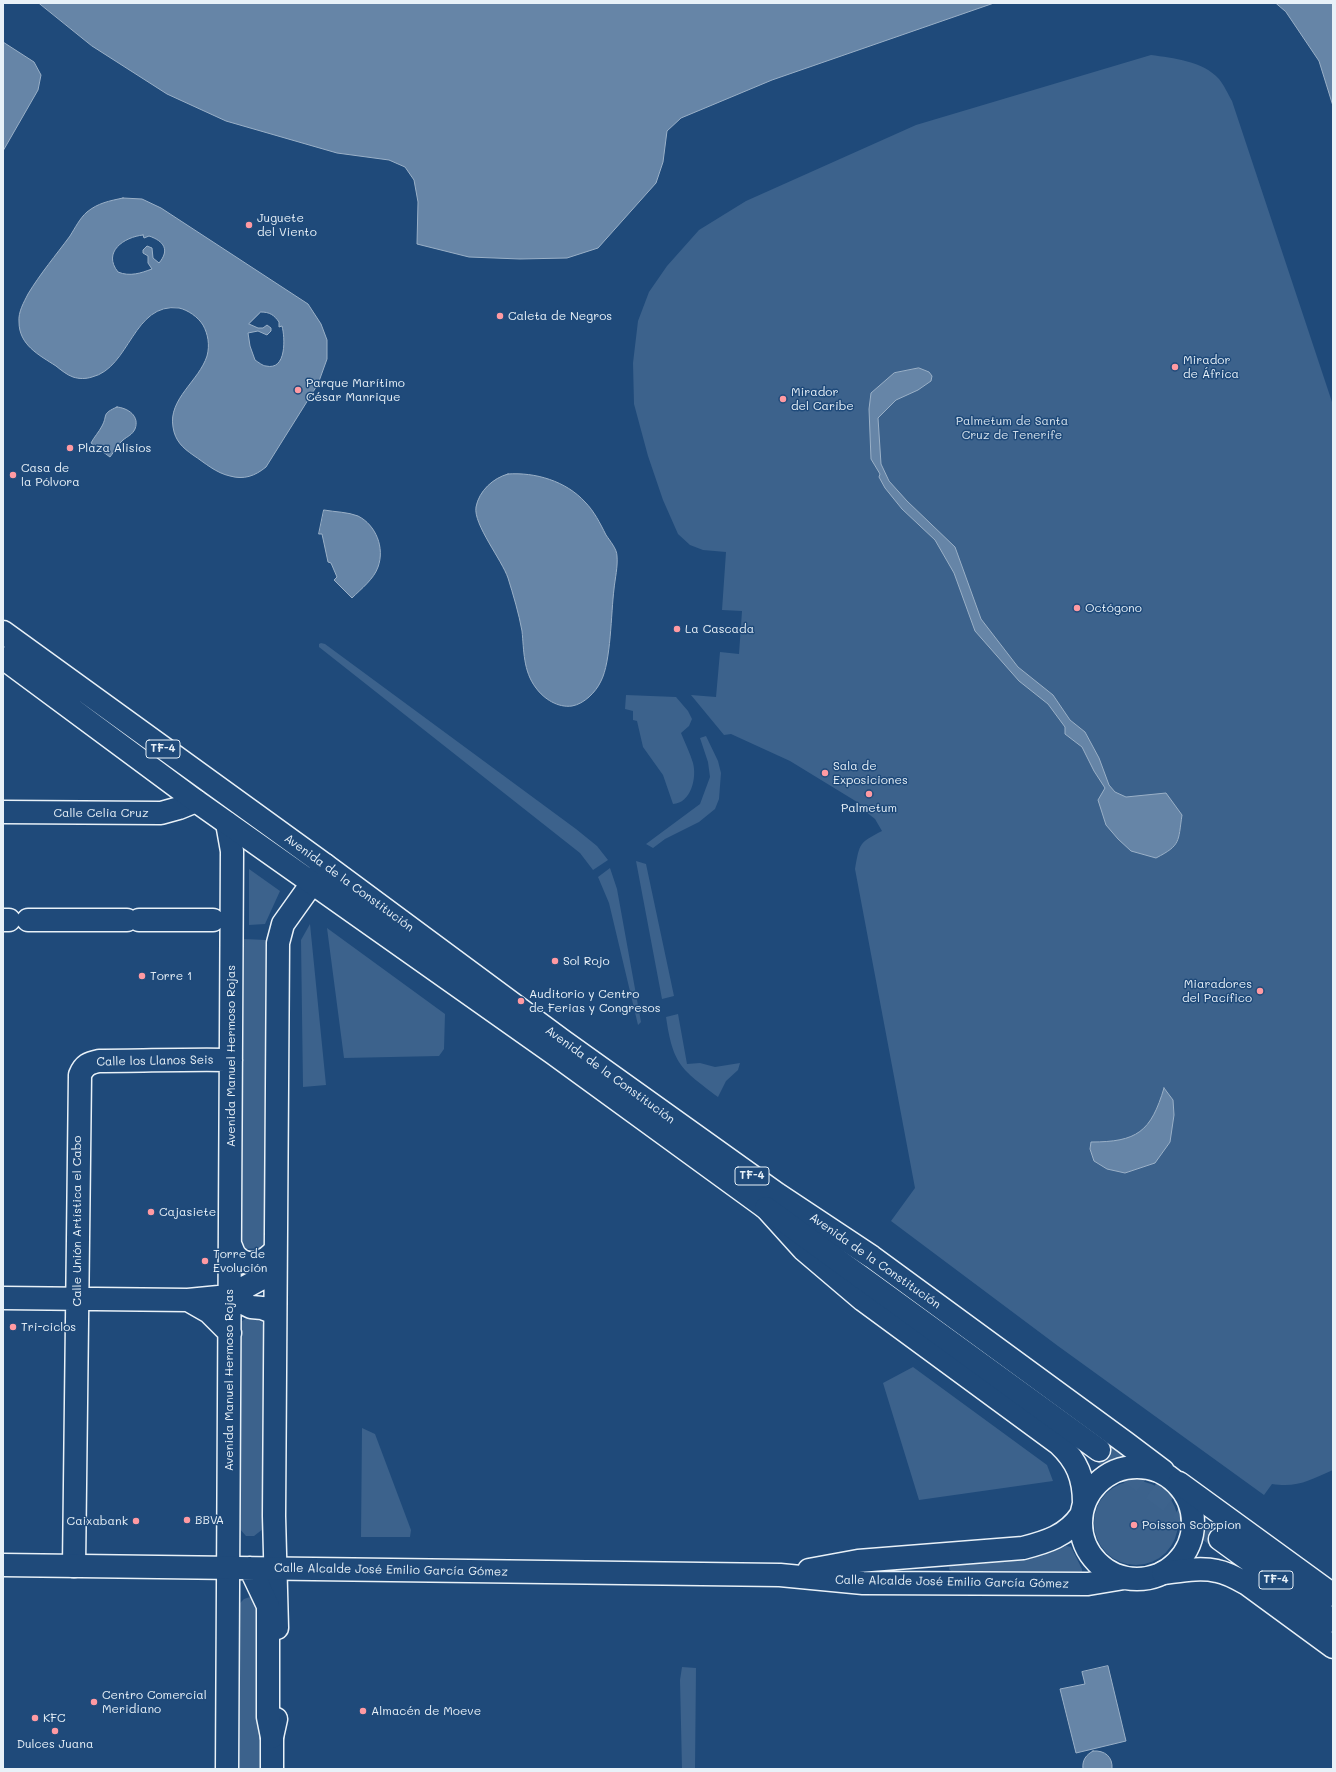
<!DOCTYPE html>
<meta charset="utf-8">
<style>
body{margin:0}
#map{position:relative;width:1336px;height:1772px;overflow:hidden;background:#1f4a7a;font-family:Mali,sans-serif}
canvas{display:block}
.frame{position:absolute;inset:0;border:4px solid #e8f1f8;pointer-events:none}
</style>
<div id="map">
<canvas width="1336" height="1772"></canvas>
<div class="frame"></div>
</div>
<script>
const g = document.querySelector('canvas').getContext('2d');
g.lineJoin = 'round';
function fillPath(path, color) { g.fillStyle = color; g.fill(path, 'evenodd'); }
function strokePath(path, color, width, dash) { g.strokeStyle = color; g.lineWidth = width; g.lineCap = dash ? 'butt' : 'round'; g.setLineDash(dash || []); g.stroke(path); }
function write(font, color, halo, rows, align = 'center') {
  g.font = font + ' Mali,sans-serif'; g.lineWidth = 3; g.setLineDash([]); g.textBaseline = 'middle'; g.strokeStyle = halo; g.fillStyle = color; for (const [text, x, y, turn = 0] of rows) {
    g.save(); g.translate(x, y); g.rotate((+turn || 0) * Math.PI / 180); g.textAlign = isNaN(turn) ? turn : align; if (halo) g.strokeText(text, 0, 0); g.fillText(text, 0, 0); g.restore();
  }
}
const green = new Path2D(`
 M 1151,55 C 1173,58 1203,61 1219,79 C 1224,85 1228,94 1232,101 L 1333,405 L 1333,1470 C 1310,1480 1298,1488 1272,1484 L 1264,1495 L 1058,1346 L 891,1221 L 915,1188 L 855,869 C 860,842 859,843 882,831 L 875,819 L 865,811 L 862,805 L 790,761 L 731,734 L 724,735 L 691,695 L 716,697 L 720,652 L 739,654 L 742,611 L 722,610 L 726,552 L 703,550 L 690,545 L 678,534 L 663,500 L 648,456 L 634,404 L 633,363 L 638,321 L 649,292 L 667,266 L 699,230 L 746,201 L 916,125 Z
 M 321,643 L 325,644 L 576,829 L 597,846 L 608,860 L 593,870 L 580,853 L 319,647 L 319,644 Z
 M 626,695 L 676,697 L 688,711 L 692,719 L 689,726 L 681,733 C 685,743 690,753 693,763 C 697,778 691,803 673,804 L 663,775 L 643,747 L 637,721 L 633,720 L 633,711 L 625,709 Z
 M 706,736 L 718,761 L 721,773 L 719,799 L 715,809 L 699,822 L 665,839 L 653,848 L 646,844 L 700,804 L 710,777 L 708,762 L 700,738 Z
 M 636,861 L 646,864 L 674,996 L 662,999 Z
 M 610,868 L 617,889 L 641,1022 L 638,1025 L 609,903 L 598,877 Z
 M 249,869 L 280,891 L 265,924 L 249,925 Z
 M 310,924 L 326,1085 L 303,1087 L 301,940 Z
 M 327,928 L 445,1014 L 444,1049 L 439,1056 L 344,1058 Z
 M 244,939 L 266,940 L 265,1248 L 242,1249 Z
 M 678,1014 L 687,1064 L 700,1063 L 715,1067 L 740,1063 L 738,1070 L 726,1081 L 718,1097 C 681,1069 673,1065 666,1017 Z
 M 247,1318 L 252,1318 L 262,1322 L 265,1331 L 264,1522 L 263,1529 L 254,1536 L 246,1536 L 238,1527 L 239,1327 L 242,1321 Z
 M 913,1367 L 1047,1465 L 1053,1481 L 919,1500 L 883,1383 Z
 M 362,1428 L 375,1434 L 411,1530 L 410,1537 L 361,1537 Z
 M1094 1523a42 42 0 1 1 84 0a42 42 0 1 1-84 0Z
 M 1066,1546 L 1071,1547 L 1082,1569 L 1082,1572 L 1079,1574 L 953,1573 L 949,1569 L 950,1564 C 984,1561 1037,1561 1066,1546 Z
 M 250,1597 L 256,1598 L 261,1602 L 263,1769 L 236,1769 L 239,1604 L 244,1599 Z
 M 682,1667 L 696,1668 L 695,1769 L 682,1769 L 680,1680 Z`);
const water = new Path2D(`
 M 39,3 L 994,3 L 772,80 L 681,118 L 667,131 L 663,162 L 656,183 L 598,248 L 567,258 L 520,259 L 469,257 L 417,244 L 418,202 L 414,180 L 405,167 L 389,160 L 337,153 L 226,121 L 167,94 L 92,46 Z
 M 1276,3 L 1333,3 L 1333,106 L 1319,61 L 1286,12 Z
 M 3,42 L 34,62 L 41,75 L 38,90 L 3,151 Z
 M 123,198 L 142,199 L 161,208 L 308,304 L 321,324 L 327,340 L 327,359 L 318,384 L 266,467 C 255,476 244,480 230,476 C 216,473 205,463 193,455 C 183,448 175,441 173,427 C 168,399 199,381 207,356 C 210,345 208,334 203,325 C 198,317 188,310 179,308 C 133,302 130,368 92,377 C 86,379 79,379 73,377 C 67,375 61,370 56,366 C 39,355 19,345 19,322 C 18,312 24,302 28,294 C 40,274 56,255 70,236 C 75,228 80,218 87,212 C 98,203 109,201 123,198 ZM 143,235 L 144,238 L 149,236 C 164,241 170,250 159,263 L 153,258 L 152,248 L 147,246 L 143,250 L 143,253 L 148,256 L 148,263 L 152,269 C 141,273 130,277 118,272 C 102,252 124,237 143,235 ZM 261,312 C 270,312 274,315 279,322 L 279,327 L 282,326 C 285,337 287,371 266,366 C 263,366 258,362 255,360 L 250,346 L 248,333 L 258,331 L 267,335 L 271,331 L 271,328 L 267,325 L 263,328 L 258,328 L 249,324 Z
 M 919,368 L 929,372 L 932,376 L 931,381 L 918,390 L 896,400 L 878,418 L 881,464 L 889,481 L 907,501 L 955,547 L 981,619 L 1018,667 L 1053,695 L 1070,720 L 1085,732 L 1099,758 L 1109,785 L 1115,792 L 1126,797 L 1166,793 L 1182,815 C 1178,842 1181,845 1156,858 L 1131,851 L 1118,839 L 1106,825 L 1098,800 L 1105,788 L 1094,771 L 1082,747 L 1065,734 L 1065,727 L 1048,704 L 1019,681 L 975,631 L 954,573 L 935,540 L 902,509 L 885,488 L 879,477 L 880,474 L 871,459 L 869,409 L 871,393 L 894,373 Z
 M 117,407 C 128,408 140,416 135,429 C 132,435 128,436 123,440 C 118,444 114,452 110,457 L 91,443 C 94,437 99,432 102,426 C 108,415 101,414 117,407 Z
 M 508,474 C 535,472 566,481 585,502 C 594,511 600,523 606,535 C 610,541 617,549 617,556 C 618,566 615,579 614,589 C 611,613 611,662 601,681 C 596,692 584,704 572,706 C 558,708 544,699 536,688 C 523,671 524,650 522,631 C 519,614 513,594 508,578 C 502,560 473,524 476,507 C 479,491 493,478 508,474 Z
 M 324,510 C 335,512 348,512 358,516 C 376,525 385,548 378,567 C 374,579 361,589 352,598 L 334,580 L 337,577 L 331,563 L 328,562 L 322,534 L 319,534 Z
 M 1164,1088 L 1173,1100 L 1174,1115 L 1170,1142 L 1155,1163 L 1125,1173 L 1107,1169 L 1094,1161 L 1090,1149 L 1091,1142 C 1137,1142 1151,1132 1164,1088 Z
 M 1108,1666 L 1126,1741 L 1076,1753 L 1060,1689 L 1085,1684 L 1082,1672 Z
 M 1093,1751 C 1105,1750 1113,1757 1112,1769 L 1083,1769 C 1082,1760 1086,1755 1093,1751 Z`);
const highwayTunnel = new Path2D(`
 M 1099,1450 L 1220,1539`);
const minor = new Path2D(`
 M 3,812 L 161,813 L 179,808 L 196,801
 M 3,920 L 9,920
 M 28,920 L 127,920
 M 139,920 L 213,920
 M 230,1244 C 232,1248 233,1253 236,1256 C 247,1269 266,1262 275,1250
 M 229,1296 L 251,1307 L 262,1308 L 275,1313
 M 3,1298 L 188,1300 L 229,1296 L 275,1271
 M 188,1300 L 209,1312 L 230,1333
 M 74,1566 L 80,1075 C 84,1065 89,1063 99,1061 C 143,1061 187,1059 231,1060
 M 277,1628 L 274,1516 L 278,943 L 283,924 L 325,865
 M 227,1769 L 232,851 L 227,823
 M 272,1769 L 272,1737 L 276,1719`);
const major = new Path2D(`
 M 3,632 L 325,865 L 563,1041 L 777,1194 L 872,1257 L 1126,1443 L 1163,1471
 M 3,658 L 196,801 L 553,1053 L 766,1208 L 803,1249 L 863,1300 L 1059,1444 C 1077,1461 1084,1478 1084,1503
 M1081 1523a56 56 0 1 1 112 0a56 56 0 1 1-112 0Z
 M 3,1565 L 780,1575 L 863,1583 L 1088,1584 L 1124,1578
 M 250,1568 L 268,1606 L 268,1717 L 272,1737
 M 809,1570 L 858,1561 L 1023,1548 C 1046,1542 1067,1536 1081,1515`);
const highway = new Path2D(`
 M 766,1208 L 1099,1450
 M 1179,1483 L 1333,1595
 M 1220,1539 L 1333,1621
 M 1163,1573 C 1180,1571 1200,1567 1217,1571 C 1228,1573 1238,1579 1247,1584 L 1333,1647`);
const markers = [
 [249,225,4,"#ff9aa2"],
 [500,316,4,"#ff9aa2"],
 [1175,367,4,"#ff9aa2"],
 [298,390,4,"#ff9aa2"],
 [783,399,4,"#ff9aa2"],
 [70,448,4,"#ff9aa2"],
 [13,475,4,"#ff9aa2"],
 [1077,608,4,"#ff9aa2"],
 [677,629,4,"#ff9aa2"],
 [825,773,4,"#ff9aa2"],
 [869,794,4,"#ff9aa2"],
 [555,961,4,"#ff9aa2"],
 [142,976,4,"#ff9aa2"],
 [1260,991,4,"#ff9aa2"],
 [521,1001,4,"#ff9aa2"],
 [151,1212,4,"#ff9aa2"],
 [205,1261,4,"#ff9aa2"],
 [13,1327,4,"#ff9aa2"],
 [187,1520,4,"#ff9aa2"],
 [136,1521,4,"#ff9aa2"],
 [1134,1525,4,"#ff9aa2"],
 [94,1702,4,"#ff9aa2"],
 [363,1711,4,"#ff9aa2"],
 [35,1718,4,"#ff9aa2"],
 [55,1731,4,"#ff9aa2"]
];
const shields = [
 [163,749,34],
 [752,1176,34],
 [1276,1580,34]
];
const shieldNames = [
 ["TF-4",163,749],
 ["TF-4",752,1176],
 ["TF-4",1276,1580]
];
const poiNames = [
 ["Juguete",257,218],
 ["del Viento",257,232],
 ["Caleta de Negros",508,316],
 ["Mirador",1183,360],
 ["de África",1183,374],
 ["Parque Marítimo",306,383],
 ["César Manrique",306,397],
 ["Mirador",791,392],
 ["del Caribe",791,406],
 ["Plaza Alisios",78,448],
 ["Casa de",21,468],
 ["la Pólvora",21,482],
 ["Octógono",1085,608],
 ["La Cascada",685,629],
 ["Sala de",833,766],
 ["Exposiciones",833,780],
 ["Palmetum",869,808,"center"],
 ["Sol Rojo",563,961],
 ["Torre 1",150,976],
 ["Miaradores",1252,984,"right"],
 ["del Pacífico",1252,998,"right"],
 ["Auditorio y Centro",529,994],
 ["de Ferias y Congresos",529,1008],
 ["Cajasiete",159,1212],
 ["Torre de",213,1254],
 ["Evolución",213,1268],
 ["Tri-ciclos",21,1327],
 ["BBVA",195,1520],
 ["Caixabank",128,1521,"right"],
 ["Poisson Scorpion",1142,1525],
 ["Centro Comercial",102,1695],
 ["Meridiano",102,1709],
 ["Almacén de Moeve",371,1711],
 ["KFC",43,1718],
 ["Dulces Juana",55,1744,"center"]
];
const parkNames = [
 ["Palmetum de Santa",1012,421],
 ["Cruz de Tenerife",1012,435]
];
const streetNames = [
 ["Calle Celia Cruz",101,813],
 ["Avenida de la Constitución",349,883,36],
 ["Avenida Manuel Hermoso Rojas",231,1056,-90],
 ["Calle los Llanos Seis",155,1061,-1],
 ["Avenida de la Constitución",610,1075,36],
 ["Calle Unión Artística el Cabo",77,1221,-90],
 ["Avenida de la Constitución",875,1261,35],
 ["Avenida Manuel Hermoso Rojas",229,1380,-90],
 ["Calle Alcalde José Emilio García Gómez",391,1570,1],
 ["Calle Alcalde José Emilio García Gómez",952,1582,1]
];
fillPath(green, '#3c628c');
fillPath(water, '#6685a7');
strokePath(water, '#9ab0c7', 1);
strokePath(highwayTunnel, '#3d638d', 22, [22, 11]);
strokePath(minor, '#e8f1f8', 25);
strokePath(major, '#e8f1f8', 25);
strokePath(highway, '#e8f1f8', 25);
strokePath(minor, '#1f4a7a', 22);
strokePath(major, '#1f4a7a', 22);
strokePath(highway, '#1f4a7a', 22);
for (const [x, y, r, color] of markers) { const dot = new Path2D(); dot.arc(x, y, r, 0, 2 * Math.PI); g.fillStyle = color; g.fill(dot); strokePath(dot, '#1f4a7a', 1.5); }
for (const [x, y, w] of shields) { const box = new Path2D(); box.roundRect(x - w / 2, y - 9, w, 18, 3); g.fillStyle = '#1f4a7a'; g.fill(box); strokePath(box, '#e8f1f8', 1); }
write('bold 11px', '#e8f1f8', null, shieldNames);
write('12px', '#e8f1f8', '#1f4a7a', poiNames, 'left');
write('12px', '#d7e3ed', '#1f4a7a', parkNames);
write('12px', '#e8f1f8', '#1f4a7a', streetNames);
</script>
